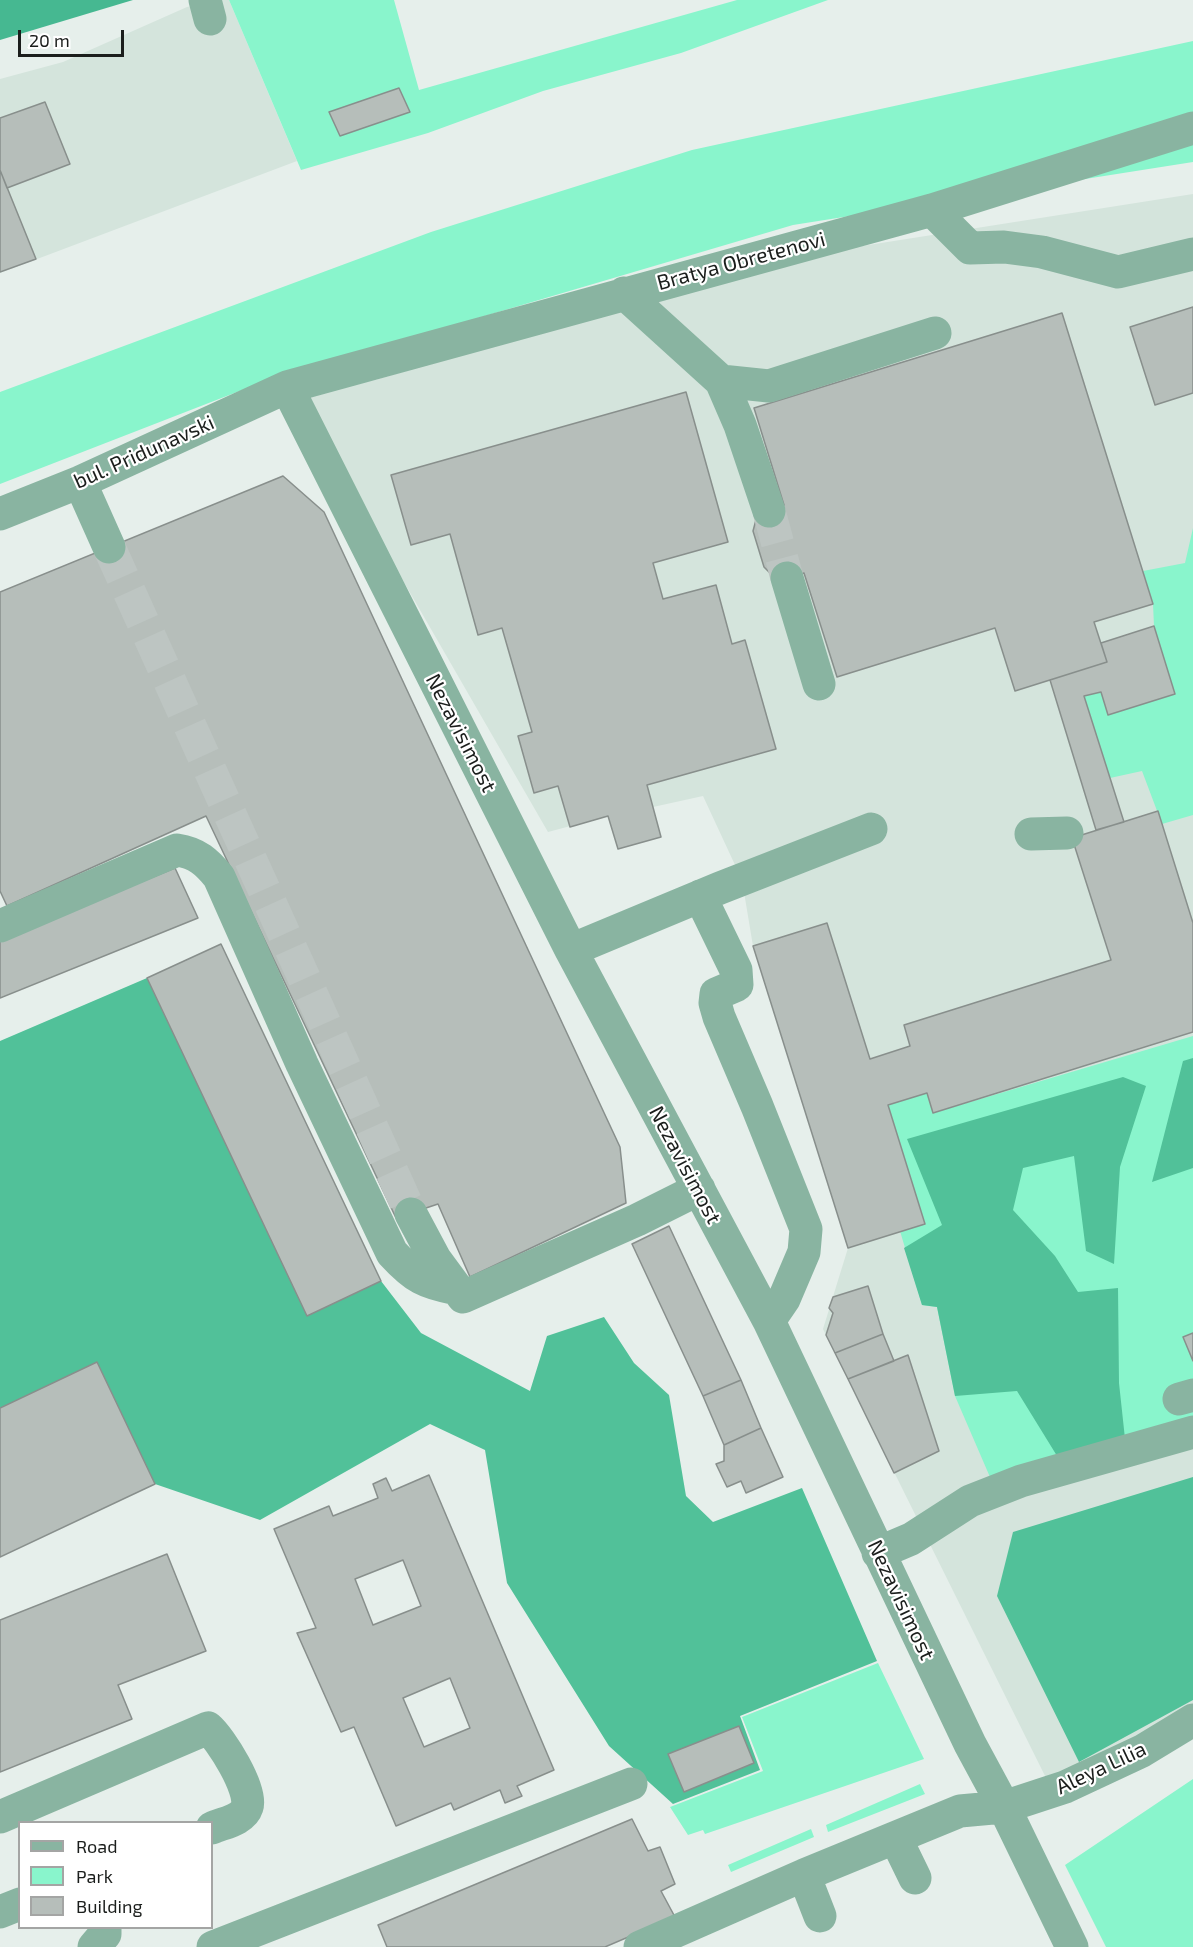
<!DOCTYPE html>
<style>
body{margin:0}
#map{position:relative;width:1193px;height:1947px;overflow:hidden;background:#e6efeb;font-family:"Exo 2",sans-serif}
canvas{display:block}
.legend{position:absolute;left:18px;top:1821px;width:195px;height:108px;box-sizing:border-box;background:#fff;border:2px solid #a4a5a4;margin:0;padding:8px 10px;list-style:none;font-size:18px;color:#1b1e1c}
.legend li{display:flex;align-items:center;gap:12px;height:30px}
.legend b{width:30px;border:2px solid #a4a5a4}
.scale{position:absolute;left:18px;top:30px;width:106px;height:27px;box-sizing:border-box;border:3px solid #1b1e1c;border-top:0;padding-left:8px;font-size:18px;line-height:21px;white-space:nowrap;color:#1b1e1c;-webkit-text-stroke:4px #fff;paint-order:stroke}
</style>
<div id="map">
<canvas width="1193" height="1947"></canvas>
<ul class="legend">
<li><b style="height:8px;background:#89b4a1"></b>Road</li>
<li><b style="height:16px;background:#89f5cc"></b>Park</li>
<li><b style="height:16px;background:#b6beba"></b>Building</li>
</ul>
<div class="scale">20 m</div>
</div>
<script>
const g = document.querySelector('canvas').getContext('2d');
g.lineJoin = 'round';
function fillPath(path, color) { g.fillStyle = color; g.fill(path, 'evenodd'); }
function strokePath(path, color, width, dash) { g.strokeStyle = color; g.lineWidth = width; g.lineCap = dash ? 'butt' : 'round'; g.setLineDash(dash || []); g.stroke(path); }
function write(font, color, halo, rows, align = 'center') {
  g.font = font + ' "Exo 2",sans-serif'; g.lineWidth = 4.5; g.setLineDash([]); g.textBaseline = 'middle'; g.strokeStyle = halo; g.fillStyle = color; for (const [text, x, y, turn = 0] of rows) {
    g.save(); g.translate(x, y); g.rotate((+turn || 0) * Math.PI / 180); g.textAlign = isNaN(turn) ? turn : align; if (halo) g.strokeText(text, 0, 0); g.fillText(text, 0, 0); g.restore();
  }
}
const built = new Path2D(`
 M 221,0 L 229,0 L 297,161 L 0,273 L 0,79 L 63,62 L 187,7 Z
 M 1193,194 L 1193,1720 L 1053,1792 L 823,1329 L 848,1248 L 753,946 L 742,880 L 703,796 L 653,807 L 661,837 L 618,849 L 608,816 L 548,832 L 296,395 L 375,380 L 792,257 Z`);
const green = new Path2D(`
 M 229,0 L 394,0 L 419,90 L 737,0 L 828,0 L 681,53 L 543,91 L 428,133 L 301,170 Z
 M 1193,41 L 1193,162 L 793,225 L 268,380 L 0,484 L 0,392 L 431,232 L 692,150 Z
 M 1193,528 L 1193,815 L 1162,824 L 1142,771 L 1110,778 L 1084,696 L 1101,692 L 1108,715 L 1175,694 L 1154,626 L 1153,604 L 1143,571 L 1185,563 Z
 M 1193,1036 L 1193,1434 L 996,1491 L 955,1396 L 937,1307 L 922,1305 L 900,1231 L 925,1224 L 888,1105 L 927,1093 L 933,1113 Z
 M 878,1663 L 924,1759 L 705,1834 L 703,1830 L 688,1835 L 670,1807 L 763,1771 L 742,1717 Z
 M 1193,1779 L 1193,1947 L 1106,1947 L 1065,1865 Z
 M 920,1784 L 925,1794 L 828,1832 L 826,1825 Z
 M 811,1829 L 814,1837 L 731,1872 L 728,1865 Z`);
const forest = new Path2D(`
 M 147,978 L 307,1315 L 381,1281 L 421,1333 L 530,1391 L 547,1336 L 604,1317 L 634,1363 L 669,1395 L 686,1496 L 713,1522 L 802,1488 L 877,1661 L 740,1716 L 760,1770 L 673,1804 L 609,1746 L 507,1583 L 485,1450 L 430,1424 L 260,1520 L 155,1484 L 97,1363 L 0,1408 L 0,1041 Z
 M 1193,1058 L 1193,1168 L 1152,1182 L 1183,1061 Z
 M 1123,1077 L 1146,1086 L 1120,1167 L 1114,1264 L 1086,1251 L 1074,1156 L 1023,1168 L 1013,1210 L 1055,1256 L 1078,1292 L 1118,1288 L 1119,1383 L 1126,1448 L 1062,1464 L 1017,1391 L 955,1396 L 937,1307 L 922,1305 L 904,1248 L 942,1225 L 907,1139 Z
 M 1193,1477 L 1193,1700 L 1079,1762 L 997,1596 L 1013,1532 Z`);
const water = new Path2D(`
 M 0,0 L 133,0 L 0,40 Z`);
const building = new Path2D(`
 M 399,88 L 410,112 L 340,136 L 329,112 Z
 M 45,102 L 70,164 L 7,188 L 0,170 L 0,118 Z
 M 0,170 L 36,259 L 0,272 Z
 M 1193,307 L 1193,393 L 1155,405 L 1130,327 Z
 M 1062,313 L 1153,604 L 1094,622 L 1107,662 L 1015,691 L 995,628 L 837,677 L 804,573 L 777,580 L 764,567 L 753,531 L 757,516 L 784,505 L 754,408 Z
 M 686,392 L 728,542 L 653,563 L 663,599 L 716,585 L 732,644 L 745,640 L 776,749 L 647,785 L 661,837 L 618,849 L 608,816 L 570,827 L 558,786 L 534,793 L 518,736 L 532,732 L 502,628 L 478,635 L 450,534 L 411,545 L 391,475 Z
 M 283,476 L 324,512 L 620,1147 L 626,1203 L 470,1277 L 438,1204 L 396,1218 L 206,816 L 7,906 L 0,891 L 0,592 Z
 M 1154,626 L 1175,694 L 1108,715 L 1101,692 L 1084,696 L 1124,822 L 1096,830 L 1050,680 L 1107,662 L 1101,643 Z
 M 1158,811 L 1193,923 L 1193,1032 L 933,1113 L 927,1093 L 888,1105 L 925,1224 L 848,1248 L 753,946 L 827,923 L 870,1059 L 910,1046 L 904,1025 L 1111,960 L 1072,838 Z
 M 175,868 L 198,918 L 0,998 L 0,939 Z
 M 221,944 L 381,1281 L 307,1316 L 147,978 Z
 M 669,1226 L 741,1380 L 703,1396 L 632,1244 Z
 M 868,1286 L 883,1334 L 835,1353 L 826,1335 L 833,1313 L 829,1308 L 833,1297 Z
 M 1193,1333 L 1193,1361 L 1183,1337 Z
 M 883,1334 L 894,1361 L 848,1379 L 835,1353 Z
 M 908,1355 L 939,1451 L 894,1473 L 848,1379 Z
 M 97,1362 L 155,1484 L 0,1557 L 0,1408 Z
 M 741,1380 L 761,1428 L 724,1445 L 703,1396 Z
 M 761,1428 L 783,1477 L 746,1493 L 741,1481 L 727,1487 L 716,1464 L 724,1461 L 724,1445 Z
 M 429,1475 L 554,1770 L 517,1786 L 522,1796 L 505,1803 L 500,1790 L 454,1810 L 451,1803 L 396,1826 L 354,1727 L 341,1732 L 297,1633 L 316,1628 L 274,1529 L 329,1506 L 333,1516 L 378,1498 L 373,1484 L 386,1478 L 392,1491 ZM 403,1560 L 421,1606 L 373,1625 L 355,1579 ZM 450,1678 L 470,1728 L 424,1747 L 403,1698 Z
 M 167,1554 L 206,1651 L 118,1685 L 132,1719 L 0,1772 L 0,1620 Z
 M 739,1726 L 754,1763 L 684,1792 L 668,1754 Z
 M 632,1819 L 648,1851 L 660,1847 L 675,1884 L 661,1891 L 675,1917 L 605,1947 L 387,1947 L 378,1925 Z`);
const minorTunnel = new Path2D(`
 M 769,511 L 787,578
 M 109,547 L 411,1214`);
const minor = new Path2D(`
 M 205,0 L 210,19
 M 932,210 L 970,248 L 1004,247 L 1042,252 L 1118,272 L 1193,254
 M 624,293 L 721,381 L 769,386 L 935,333
 M 721,381 L 740,425 L 769,511
 M 287,387 L 571,950 L 769,1321 L 970,1744 L 1004,1807 L 1072,1947
 M 80,482 L 109,547
 M 0,514 L 80,482 L 287,387 L 932,210 L 1193,128
 M 787,578 L 819,684
 M 1031,834 L 1067,833
 M 700,896 L 736,970 L 737,985 L 716,994 L 715,1003 L 719,1017 L 757,1106 L 806,1229 L 804,1252 L 784,1299 L 769,1321
 M 0,926 L 177,850 C 197,853 207,862 219,877 L 302,1064 L 392,1253 C 415,1278 425,1283 457,1289
 M 571,950 L 720,888 L 871,829
 M 411,1214 L 435,1259 L 463,1297 L 637,1220 L 699,1189
 M 1179,1399 L 1193,1395
 M 878,1553 L 911,1539 L 970,1501 L 1021,1481 L 1193,1432
 M 0,1817 L 208,1728 C 220,1738 253,1790 247,1807 C 243,1820 223,1823 212,1828
 M 896,1839 L 915,1878
 M 804,1875 L 820,1916
 M 0,1912 L 20,1904
 M 94,1947 L 105,1934 L 105,1928
 M 213,1947 L 631,1784
 M 640,1947 L 804,1875 L 960,1811 L 1004,1807 L 1065,1787 L 1142,1751 L 1193,1720`);
const streetNames = [
 ["Bratya Obretenovi",741,261,-15],
 ["bul. Pridunavski",144,452,-24],
 ["Nezavisimost",461,733,63],
 ["Nezavisimost",685,1165,62],
 ["Nezavisimost",901,1600,65],
 ["Aleya Lilia",1101,1768,-25]
];
fillPath(built, '#d4e4dc');
fillPath(green, '#89f5cc');
fillPath(forest, '#51c199');
fillPath(water, '#46b891');
fillPath(building, '#b6beba');
strokePath(building, '#888f8c', 1.5);
strokePath(minorTunnel, '#bdc5c2', 33, [33, 16]);
strokePath(minor, '#89b4a1', 33);
write('21px', '#1b1e1c', '#fff', streetNames);
</script>
